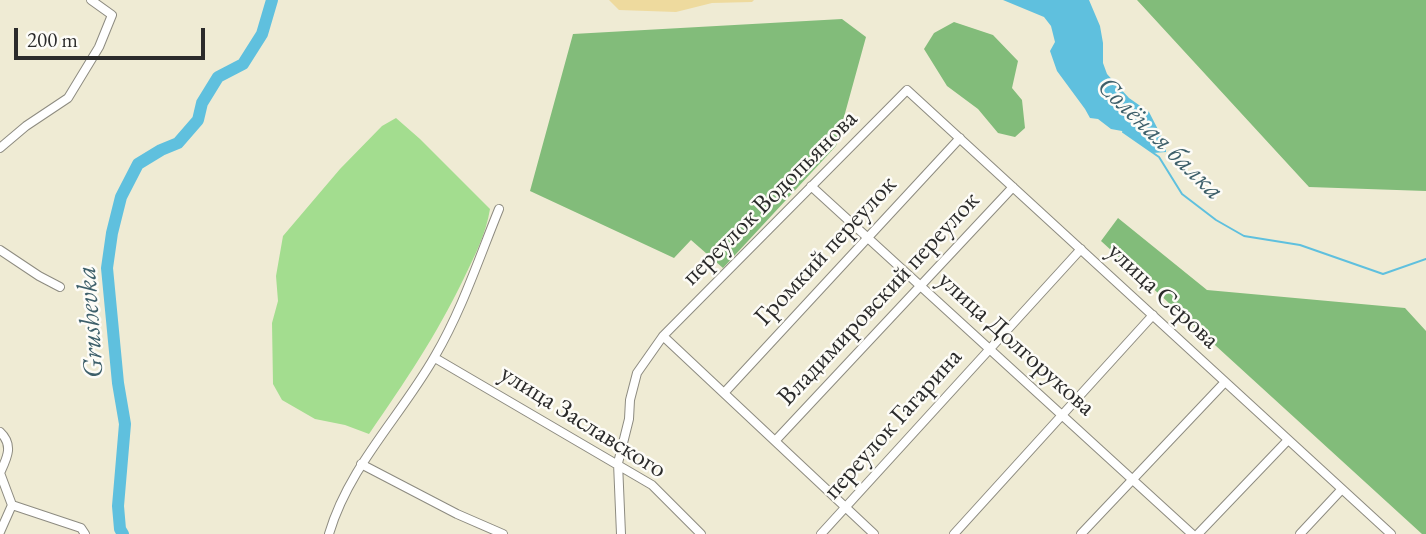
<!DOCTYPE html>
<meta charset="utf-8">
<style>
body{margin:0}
#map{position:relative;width:1426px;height:534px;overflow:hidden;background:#efebd4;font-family:"EB Garamond",serif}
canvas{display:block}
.scale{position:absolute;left:14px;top:28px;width:191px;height:32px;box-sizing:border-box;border:4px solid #2b2b2b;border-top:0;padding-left:9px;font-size:21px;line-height:24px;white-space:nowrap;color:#2b2b2b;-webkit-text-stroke:5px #fdfcf7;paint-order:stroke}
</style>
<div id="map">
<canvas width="1426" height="534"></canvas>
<div class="scale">200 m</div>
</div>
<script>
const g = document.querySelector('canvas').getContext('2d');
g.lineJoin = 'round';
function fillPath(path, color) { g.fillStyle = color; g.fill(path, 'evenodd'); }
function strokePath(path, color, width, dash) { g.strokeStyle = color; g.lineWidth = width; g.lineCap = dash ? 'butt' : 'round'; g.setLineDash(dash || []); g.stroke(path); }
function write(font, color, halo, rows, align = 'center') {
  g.font = font + ' "EB Garamond",serif'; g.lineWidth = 5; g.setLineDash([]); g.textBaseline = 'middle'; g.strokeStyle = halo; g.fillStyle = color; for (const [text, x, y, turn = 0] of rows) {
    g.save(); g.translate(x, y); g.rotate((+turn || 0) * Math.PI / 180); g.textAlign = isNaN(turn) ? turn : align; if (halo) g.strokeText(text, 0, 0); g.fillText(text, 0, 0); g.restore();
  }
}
const green = new Path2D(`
 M 396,118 L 420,139 L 490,209 C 486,234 475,255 464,278 C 436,336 405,382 369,434 L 345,425 L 315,419 L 282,400 L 273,384 L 272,323 L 278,301 L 276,276 L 283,236 L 340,169 L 382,126 Z`);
const forest = new Path2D(`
 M 1137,0 L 1426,0 L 1426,191 L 1309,187 Z
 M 842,19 L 866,37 L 836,146 L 723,268 L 691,240 L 674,258 L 530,191 L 573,34 Z
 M 954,22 L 993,35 L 1018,61 L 1012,88 L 1022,100 L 1025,128 L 1015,137 L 998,133 L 978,109 L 947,86 L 924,49 L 934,33 Z
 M 1118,218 L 1207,290 L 1405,308 L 1426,331 L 1426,534 L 1422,534 L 1101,241 Z`);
const sand = new Path2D(`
 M 609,0 L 754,0 L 752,2 L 712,3 L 676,12 L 619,10 Z`);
const water = new Path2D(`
 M 1003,0 L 1089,0 L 1100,26 L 1103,43 L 1103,63 L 1107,74 L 1129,98 L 1149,112 L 1166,145 L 1166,152 L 1153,153 L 1122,131 L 1111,129 L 1098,119 L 1090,118 L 1085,109 L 1057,71 L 1050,51 L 1055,42 L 1051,26 L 1044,17 Z`);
const stream = new Path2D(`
 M 1123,132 L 1159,157 L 1182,194 L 1216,220 L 1244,236 L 1300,245 L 1383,274 L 1426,259`);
const river = new Path2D(`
 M 123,534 L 120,529 L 118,506 L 125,424 L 118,383 L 107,268 L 112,233 L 121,197 L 138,164 L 161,150 L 178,143 L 198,120 L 202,103 L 218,77 L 243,64 L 262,34 L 272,0`);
const street = new Path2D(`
 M 0,148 L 26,126 L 68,98 L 99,47 L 112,15 L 91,0
 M 811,186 L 1192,534
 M 0,250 L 39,276 L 60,287
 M 663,336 L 874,534
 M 435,358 L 652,485 L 701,534
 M 724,393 L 960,138
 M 0,432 C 14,445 7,458 0,473 L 12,505 L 81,528 L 85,534
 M 776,440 L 1013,187
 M 361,464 L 457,514 L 503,534
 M 0,532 L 12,505
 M 329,534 C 349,466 401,416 435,356 C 462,310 479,258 499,209
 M 621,534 L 618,463 L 629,419 L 630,400 L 637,373 L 663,336 L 907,90 L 1391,534
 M 821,534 L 1081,249
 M 954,534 L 1153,315
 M 1081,534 L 1225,382
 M 1198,534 L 1288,440
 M 1300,534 L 1342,489`);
const streetNames = [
 ["переулок Водопьянова",770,198,-45],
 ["Громкий переулок",826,251,-47],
 ["улица Серова",1163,296,43],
 ["Владимировский переулок",879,299,-47],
 ["улица Долгорукова",1016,344,42],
 ["улица Заславского",583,422,32],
 ["переулок Гагарина",893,424,-48]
];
const waterNames = [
 ["Солёная балка",1160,139,44],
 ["Grushevka",91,322,-94]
];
fillPath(green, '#a3dd8f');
fillPath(forest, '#82bc7a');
fillPath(sand, '#eeda9e');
fillPath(water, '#5fc0de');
strokePath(stream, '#5fc0de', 2);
strokePath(river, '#5fc0de', 12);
strokePath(street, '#8d8b80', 10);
strokePath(street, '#fff', 8);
write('26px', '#2b2b2b', '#fdfcf7', streetNames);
write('italic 28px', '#3d5f6a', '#fdfcf7', waterNames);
</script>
